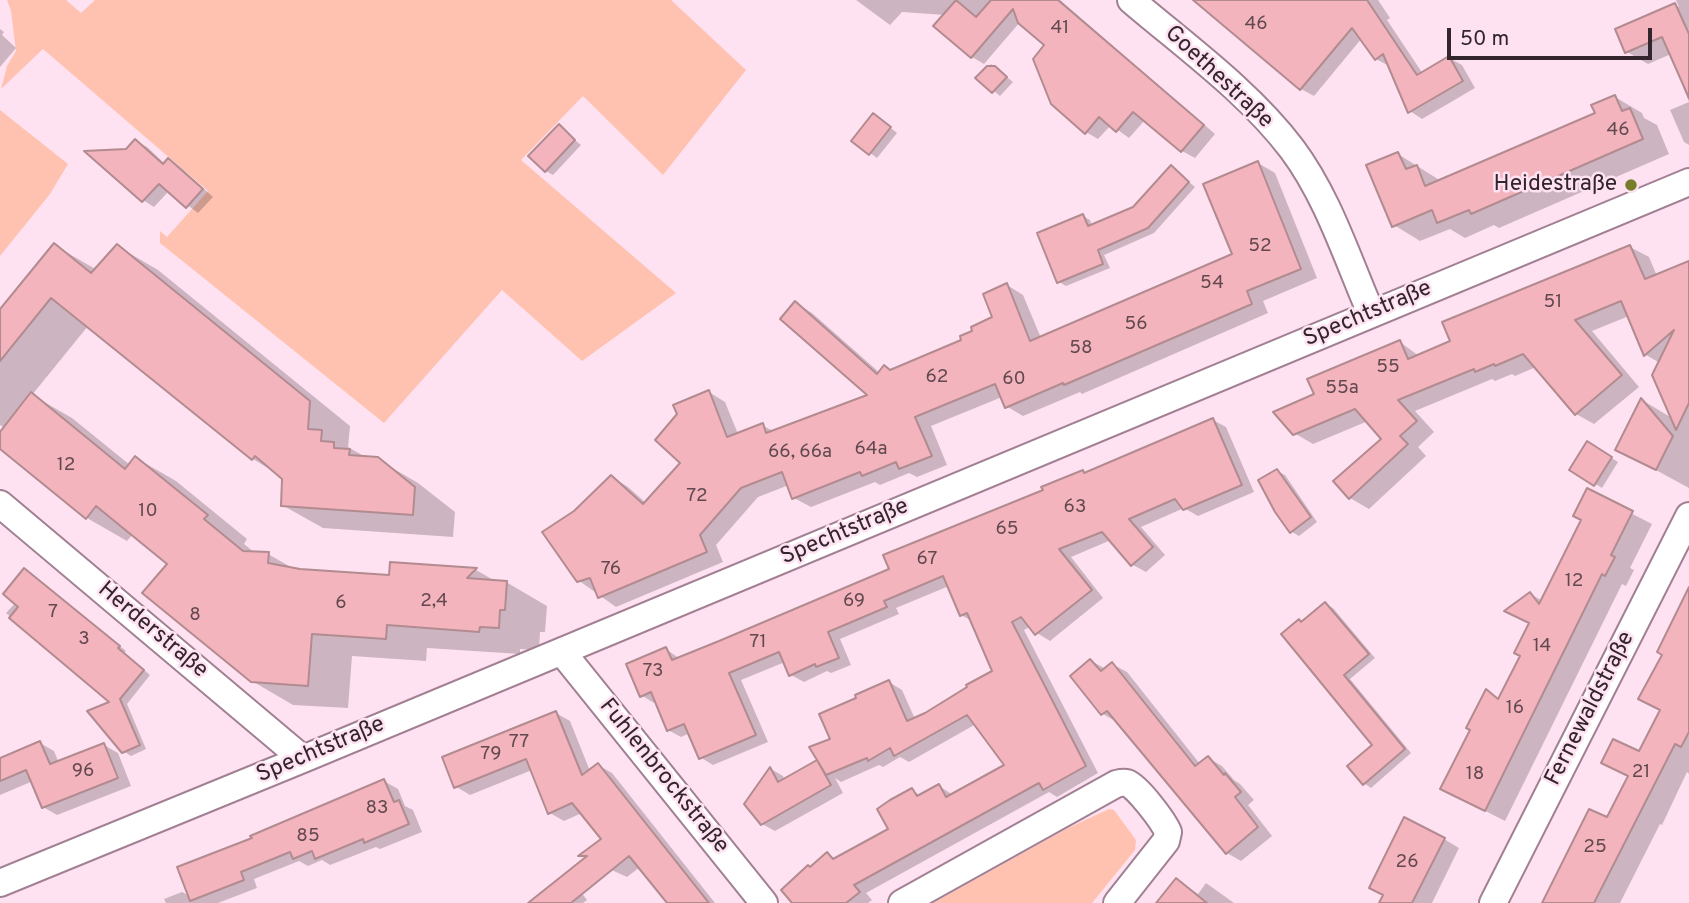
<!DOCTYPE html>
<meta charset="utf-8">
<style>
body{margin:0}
#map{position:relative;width:1689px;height:903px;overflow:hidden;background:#ffe2f2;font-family:Overpass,sans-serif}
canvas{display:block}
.scale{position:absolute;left:1447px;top:28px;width:205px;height:32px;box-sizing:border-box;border:4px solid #32252c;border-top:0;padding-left:9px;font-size:21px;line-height:24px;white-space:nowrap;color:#32252c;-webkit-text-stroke:5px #ffe2f2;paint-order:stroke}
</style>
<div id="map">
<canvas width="1689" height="903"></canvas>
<div class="scale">50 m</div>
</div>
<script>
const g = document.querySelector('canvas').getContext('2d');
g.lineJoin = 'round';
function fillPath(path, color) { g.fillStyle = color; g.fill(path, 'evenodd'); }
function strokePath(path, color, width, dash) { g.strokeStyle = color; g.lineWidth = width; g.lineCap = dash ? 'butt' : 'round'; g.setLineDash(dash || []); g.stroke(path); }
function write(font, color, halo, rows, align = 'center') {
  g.font = font + ' Overpass,sans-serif'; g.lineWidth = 5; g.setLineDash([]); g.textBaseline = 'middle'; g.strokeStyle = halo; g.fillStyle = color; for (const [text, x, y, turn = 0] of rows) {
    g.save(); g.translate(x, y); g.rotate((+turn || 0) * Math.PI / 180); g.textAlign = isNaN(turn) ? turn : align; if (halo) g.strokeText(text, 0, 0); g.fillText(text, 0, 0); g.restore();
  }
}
const green = new Path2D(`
 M 7,0 L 66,0 L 81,13 L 95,0 L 671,0 L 746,70 L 663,175 L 583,96 L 521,160 L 676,293 L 582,361 L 502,290 L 384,423 L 160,243 L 160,231 L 167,237 L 208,191 L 43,49 L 1,89 L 7,66 L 16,51 L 11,11 Z
 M 0,110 L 68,164 L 50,194 L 0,256 Z
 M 1109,809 L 1114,810 L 1136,840 L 1135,850 L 1092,903 L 933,903 L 1068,828 Z`);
const shadow = new Path2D(`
 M 856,0 L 1060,0 L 1215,134 L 1195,158 L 1182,151 L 1145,120 L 1129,138 L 1111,125 L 1098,139 L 1086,132 L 1047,45 L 1020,22 L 984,64 L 972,57 L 945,15 L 902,12 L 890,25 Z
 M 1194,0 L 1378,0 L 1390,18 L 1387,20 L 1423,74 L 1449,58 L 1462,65 L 1475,88 L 1422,119 L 1410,111 L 1389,66 L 1376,59 L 1362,38 L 1314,96 L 1301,89 Z
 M 1676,0 L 1689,0 L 1689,102 L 1683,87 L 1685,86 L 1671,54 L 1648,64 L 1627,52 L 1675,5 L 1679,7 Z
 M 0,29 L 4,32 L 2,35 L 16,48 L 0,67 Z
 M 991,64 L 1013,82 L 1000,96 L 978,78 Z
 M 1615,97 L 1642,113 L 1644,118 L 1657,125 L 1669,154 L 1499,228 L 1494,225 L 1465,238 L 1450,229 L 1420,241 L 1394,225 L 1398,154 L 1441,181 L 1597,114 Z
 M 1689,102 L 1689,145 L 1684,142 L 1670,110 Z
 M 881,120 L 897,133 L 877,158 L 854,141 Z
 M 559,127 L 581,145 L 553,175 L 546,171 Z
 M 135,141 L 147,147 L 165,164 L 169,160 L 180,167 L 213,197 L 198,213 L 169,191 L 154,207 L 143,200 Z
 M 1258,163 L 1275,173 L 1317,278 L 1263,301 L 1268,313 L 1082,394 L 1080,392 L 1023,416 L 1006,406 L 1002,397 L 931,426 L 947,465 L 917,477 L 909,473 L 880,485 L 875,482 L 811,507 L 794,498 L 789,485 L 758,497 L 716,545 L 723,562 L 616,607 L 578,580 L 575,513 L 612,477 L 628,487 L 646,503 L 683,462 L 709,392 L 725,402 L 738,434 L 762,425 L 775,432 L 870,395 L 796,303 L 812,313 L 880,373 L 891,371 L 964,341 L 995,318 L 1007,285 L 1023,295 L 1041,338 L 1234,255 Z
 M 1171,167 L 1195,187 L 1154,233 L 1104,255 L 1110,268 L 1066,286 L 1059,282 L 1083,216 L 1090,220 L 1092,226 L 1134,208 Z
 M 54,245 L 97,270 L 117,246 L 158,270 L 350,426 L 348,447 L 362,455 L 362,458 L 377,459 L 418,483 L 455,512 L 453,537 L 323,528 L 282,505 L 284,478 L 253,459 L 88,326 L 32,395 L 72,418 L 130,465 L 136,458 L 176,481 L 247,539 L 244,544 L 255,553 L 268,554 L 296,570 L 391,577 L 391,564 L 476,570 L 497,582 L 506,582 L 547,606 L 545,632 L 540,632 L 539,650 L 520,649 L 520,654 L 427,648 L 426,661 L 352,656 L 348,708 L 293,705 L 252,681 L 170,564 L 133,534 L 127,541 L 87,518 L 0,447 L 0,434 L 5,428 L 0,425 L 0,312 Z
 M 1630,247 L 1649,257 L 1657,276 L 1689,263 L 1689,307 L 1652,323 L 1689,342 L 1689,488 L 1617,449 L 1642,400 L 1672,418 L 1660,363 L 1646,355 L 1629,316 L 1592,331 L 1639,387 L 1594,424 L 1576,414 L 1536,367 L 1515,376 L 1512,374 L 1495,381 L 1492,379 L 1415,411 L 1434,432 L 1418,447 L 1426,456 L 1369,509 L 1350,498 L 1336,481 L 1384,439 L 1368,421 L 1313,444 L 1294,433 L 1316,395 L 1400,342 L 1419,356 L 1452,342 Z
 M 1213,420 L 1226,427 L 1254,492 L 1198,516 L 1184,508 L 1141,527 L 1165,555 L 1146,572 L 1133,565 L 1111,540 L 1071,557 L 1103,598 L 1050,641 L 1037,633 L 1031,626 L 1024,630 L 1098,773 L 1057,797 L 1049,792 L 866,893 L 872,900 L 868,903 L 794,903 L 827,854 L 836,860 L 890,830 L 912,790 L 921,796 L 939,786 L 953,795 L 1007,765 L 976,724 L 909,762 L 900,757 L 883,767 L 879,765 L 841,782 L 835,778 L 843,793 L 775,831 L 762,824 L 771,769 L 783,776 L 785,780 L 819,760 L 858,699 L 889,682 L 902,690 L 915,719 L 994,672 L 972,621 L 961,615 L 949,586 L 896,608 L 899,614 L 840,639 L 851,665 L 831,673 L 827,671 L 804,682 L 791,675 L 785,662 L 741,680 L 768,742 L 713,765 L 700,757 L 690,733 L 681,737 L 668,730 L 657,702 L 654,703 L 641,695 L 666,649 L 680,659 L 891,570 L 1083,472 L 1086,474 Z
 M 1588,443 L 1618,462 L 1602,488 L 1571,469 Z
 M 1277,471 L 1285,475 L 1317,522 L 1299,536 L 1292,532 Z
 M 1588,491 L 1652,524 L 1630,568 L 1634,570 L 1626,586 L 1622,584 L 1505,821 L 1462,799 L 1472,729 L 1486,691 L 1500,699 L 1522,656 L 1531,624 L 1530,594 L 1543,601 L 1583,520 Z
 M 37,580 L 126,651 L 124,653 L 150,675 L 127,704 L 146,749 L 131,756 L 123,751 L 112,702 L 6,613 Z
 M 1689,589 L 1689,774 L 1687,772 L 1662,825 L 1660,824 L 1620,903 L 1544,903 L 1607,820 L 1662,711 L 1664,654 Z
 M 1325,604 L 1333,608 L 1375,658 L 1350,679 L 1411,753 L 1371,788 L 1364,783 L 1375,745 L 1302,623 Z
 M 1091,661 L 1106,669 L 1112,664 L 1127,672 L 1200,764 L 1208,758 L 1222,766 L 1234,780 L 1240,784 L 1254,800 L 1248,805 L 1272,836 L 1241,861 L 1227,853 L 1117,722 L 1103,714 Z
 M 556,713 L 570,721 L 590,771 L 598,765 L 612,773 L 715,903 L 669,903 L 640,867 L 627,877 L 581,856 L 604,839 L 582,813 L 564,821 L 550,813 L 532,770 L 470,795 L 455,786 Z
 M 40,743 L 54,751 L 59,763 L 104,745 L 118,753 L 131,786 L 57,815 L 43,807 L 33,781 L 0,795 L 0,760 Z
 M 384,781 L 398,789 L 405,806 L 413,810 L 422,832 L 380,849 L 376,847 L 330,865 L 322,860 L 308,866 L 299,861 L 254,879 L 257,888 L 218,903 L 166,903 L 164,899 L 182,892 L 190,896 L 255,838 Z
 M 1444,839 L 1459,848 L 1432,903 L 1381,903 Z
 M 572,880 L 587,900 L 583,903 L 536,903 Z
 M 1176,880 L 1198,894 L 1206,883 L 1234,903 L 1157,903 Z`);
const building = new Path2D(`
 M 956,0 L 976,17 L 991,0 L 1058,0 L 1204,125 L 1181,152 L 1133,112 L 1116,132 L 1099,117 L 1085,134 L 1051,104 L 1033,59 L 1044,45 L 1018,23 L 1013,9 L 971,58 L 933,26 Z
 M 1193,0 L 1367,0 L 1417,75 L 1449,56 L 1463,81 L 1408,113 L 1383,54 L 1375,60 L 1352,28 L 1300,90 Z
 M 1675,3 L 1689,34 L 1689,98 L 1662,37 L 1625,53 L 1615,29 Z
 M 987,66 L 995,66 L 1007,77 L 992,93 L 975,78 Z
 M 1615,95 L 1622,111 L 1630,108 L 1643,139 L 1471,214 L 1469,210 L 1437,223 L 1432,210 L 1392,227 L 1366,165 L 1398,152 L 1406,169 L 1417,165 L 1425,186 L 1595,113 L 1591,105 Z
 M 873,113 L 891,127 L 869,155 L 851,141 Z
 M 559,124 L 575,140 L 545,172 L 528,156 Z
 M 135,139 L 163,164 L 168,158 L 203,189 L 186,208 L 159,184 L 142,202 L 84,151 L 126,149 Z
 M 1258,161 L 1301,269 L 1247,291 L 1252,304 L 1064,385 L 1063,383 L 1005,408 L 995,384 L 915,417 L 932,456 L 899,469 L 896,462 L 862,476 L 860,472 L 792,499 L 782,472 L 741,488 L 700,535 L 707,552 L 598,598 L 590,578 L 577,582 L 542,532 L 574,511 L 611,475 L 643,504 L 680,463 L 655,440 L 677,414 L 673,405 L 709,390 L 727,437 L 763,423 L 766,433 L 867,395 L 780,319 L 795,301 L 877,374 L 884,365 L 890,370 L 961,340 L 960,336 L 972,331 L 971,327 L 992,317 L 983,294 L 1007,283 L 1030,341 L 1232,254 L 1203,184 Z
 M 1171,165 L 1189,182 L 1148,228 L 1098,250 L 1103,264 L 1057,283 L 1037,233 L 1083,214 L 1088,226 L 1133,207 Z
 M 54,243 L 91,273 L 117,244 L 310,401 L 308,429 L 322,430 L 321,441 L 334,442 L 334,448 L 350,449 L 349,455 L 378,457 L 415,487 L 413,515 L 281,506 L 282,479 L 255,456 L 252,460 L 51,298 L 0,361 L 0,309 Z
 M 1630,245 L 1645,279 L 1689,261 L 1689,403 L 1676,430 L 1652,375 L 1674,330 L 1644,356 L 1621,301 L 1575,320 L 1622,375 L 1575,415 L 1523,354 L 1495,366 L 1494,364 L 1475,372 L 1474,369 L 1398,400 L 1417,421 L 1400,436 L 1408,444 L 1349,499 L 1333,481 L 1381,439 L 1355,409 L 1293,435 L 1273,412 L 1314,394 L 1307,379 L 1400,340 L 1408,359 L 1450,341 L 1442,322 Z
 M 31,392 L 125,469 L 135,456 L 208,515 L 204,519 L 243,551 L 269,552 L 268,563 L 300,569 L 389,575 L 390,562 L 477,568 L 467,578 L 507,581 L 505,610 L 500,610 L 499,628 L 480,627 L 479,632 L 387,625 L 386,639 L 312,634 L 308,686 L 251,682 L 142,593 L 167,564 L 96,506 L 86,519 L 0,449 L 0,432 Z
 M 1641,398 L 1673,436 L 1656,470 L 1615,450 Z
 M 1213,418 L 1242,485 L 1183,510 L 1175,499 L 1129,519 L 1153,547 L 1131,566 L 1102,532 L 1059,549 L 1092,590 L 1035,635 L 1021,617 L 1012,622 L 1086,766 L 1043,790 L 1039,783 L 854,885 L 860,892 L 846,903 L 792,903 L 781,890 L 808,865 L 810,867 L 827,852 L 833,859 L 888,829 L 877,809 L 890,800 L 912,788 L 917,796 L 939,784 L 946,797 L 1004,765 L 967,715 L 894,756 L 890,748 L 868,761 L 867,758 L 826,775 L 817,760 L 831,785 L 761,825 L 744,804 L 770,767 L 778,782 L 817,760 L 809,747 L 830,739 L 819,714 L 856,698 L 855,695 L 889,680 L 907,721 L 925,713 L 967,687 L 966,685 L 992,671 L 967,613 L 960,616 L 943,576 L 884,601 L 887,607 L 828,632 L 839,658 L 816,667 L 815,664 L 789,676 L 779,652 L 729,673 L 756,735 L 699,759 L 684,724 L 667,731 L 651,692 L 640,697 L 626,664 L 666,647 L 672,660 L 719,641 L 889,569 L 883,555 L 1043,490 L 1041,487 L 1083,470 L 1084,473 Z
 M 1587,441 L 1612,457 L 1594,486 L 1569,470 Z
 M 1277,469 L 1311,517 L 1290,533 L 1275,512 L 1258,480 Z
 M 1587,488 L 1633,511 L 1611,555 L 1615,557 L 1605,576 L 1602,574 L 1485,811 L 1440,789 L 1470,730 L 1466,728 L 1486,689 L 1498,699 L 1520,656 L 1514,653 L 1529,623 L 1504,611 L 1530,592 L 1539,604 L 1581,520 L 1573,516 Z
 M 24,568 L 120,646 L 118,648 L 144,670 L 120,699 L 140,745 L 122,753 L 87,711 L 109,702 L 9,618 L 18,607 L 3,594 Z
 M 1689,587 L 1689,732 L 1681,747 L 1675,744 L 1594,903 L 1542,903 L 1589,809 L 1607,817 L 1628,776 L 1601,763 L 1613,739 L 1639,751 L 1660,710 L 1638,699 L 1662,655 L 1657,652 Z
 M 1325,602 L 1369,654 L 1344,675 L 1405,749 L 1363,785 L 1347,766 L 1372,745 L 1281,634 L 1299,619 L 1301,622 Z
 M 1090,659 L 1101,671 L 1112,662 L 1195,766 L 1208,756 L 1224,775 L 1225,773 L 1241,792 L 1235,797 L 1258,827 L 1226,854 L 1107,711 L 1101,715 L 1070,676 Z
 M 556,711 L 582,775 L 598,763 L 709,903 L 667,903 L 629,856 L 571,903 L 528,903 L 587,856 L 578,856 L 601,839 L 572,803 L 548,814 L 526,759 L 454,788 L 442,757 Z
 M 40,741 L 50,764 L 104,743 L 118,778 L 42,808 L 26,770 L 0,781 L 0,758 Z
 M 384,779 L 394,802 L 399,800 L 409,824 L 364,843 L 363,839 L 315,859 L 312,851 L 293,859 L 290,852 L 241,872 L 244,880 L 190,901 L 177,867 L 252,838 L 250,836 Z
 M 1404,817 L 1445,838 L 1412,903 L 1379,903 L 1383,895 L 1369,888 Z
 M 1176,878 L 1207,903 L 1156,903 Z`);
const minor = new Path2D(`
 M 1131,0 C 1185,46 1249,92 1292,149 C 1328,197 1347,258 1371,313
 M 0,504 L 303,759
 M 562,652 L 764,903
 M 0,883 L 303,759 L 1689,182
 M 902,903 L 1116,784 C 1120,783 1123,782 1127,783 C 1138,787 1164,822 1168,832 L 1166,841 L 1117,903
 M 1493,903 L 1689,516`);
const markers = [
 [1631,185,7,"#777d28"]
];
const numberNames = [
 ["46",1256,25],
 ["41",1060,29],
 ["46",1618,131],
 ["52",1260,247],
 ["54",1212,284],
 ["51",1553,303],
 ["56",1136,325],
 ["58",1081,349],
 ["55",1388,368],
 ["62",937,378],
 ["60",1014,380],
 ["55a",1342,389],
 ["64a",871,450],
 ["66, 66a",800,453],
 ["12",66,466],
 ["72",697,497],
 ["63",1075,508],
 ["10",148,512],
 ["65",1007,530],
 ["67",927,560],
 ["76",611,570],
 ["12",1574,582],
 ["2,4",434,602],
 ["69",854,602],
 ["6",341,604],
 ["7",53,613],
 ["8",195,616],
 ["3",84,640],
 ["71",758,643],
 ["14",1542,647],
 ["73",653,672],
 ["16",1515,709],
 ["77",519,743],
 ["79",491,755],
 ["96",83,772],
 ["21",1641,773],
 ["18",1475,775],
 ["83",377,809],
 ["85",308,837],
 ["25",1595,848],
 ["26",1407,863]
];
const streetNames = [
 ["Goethestraße",1218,78,43],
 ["Spechtstraße",1368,315,-23],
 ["Spechtstraße",845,533,-23],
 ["Herderstraße",152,631,40],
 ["Fernewaldstraße",1591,709,-63],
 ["Spechtstraße",321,751,-23],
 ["Fuhlenbrockstraße",663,777,51]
];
const poiNames = [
 ["Heidestraße",1617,185]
];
fillPath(green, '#ffc2b1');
fillPath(shadow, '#0003');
fillPath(building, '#f4b4bd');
strokePath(building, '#b28b90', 2);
strokePath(minor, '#a18093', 30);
strokePath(minor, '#fff', 26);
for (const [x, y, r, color] of markers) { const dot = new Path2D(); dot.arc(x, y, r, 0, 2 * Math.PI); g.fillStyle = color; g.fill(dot); strokePath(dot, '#ffe2f2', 2.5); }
write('19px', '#624950', null, numberNames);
write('23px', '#32252c', '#ffe2f2', streetNames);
write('23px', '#32252c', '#ffe2f2', poiNames, 'right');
</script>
